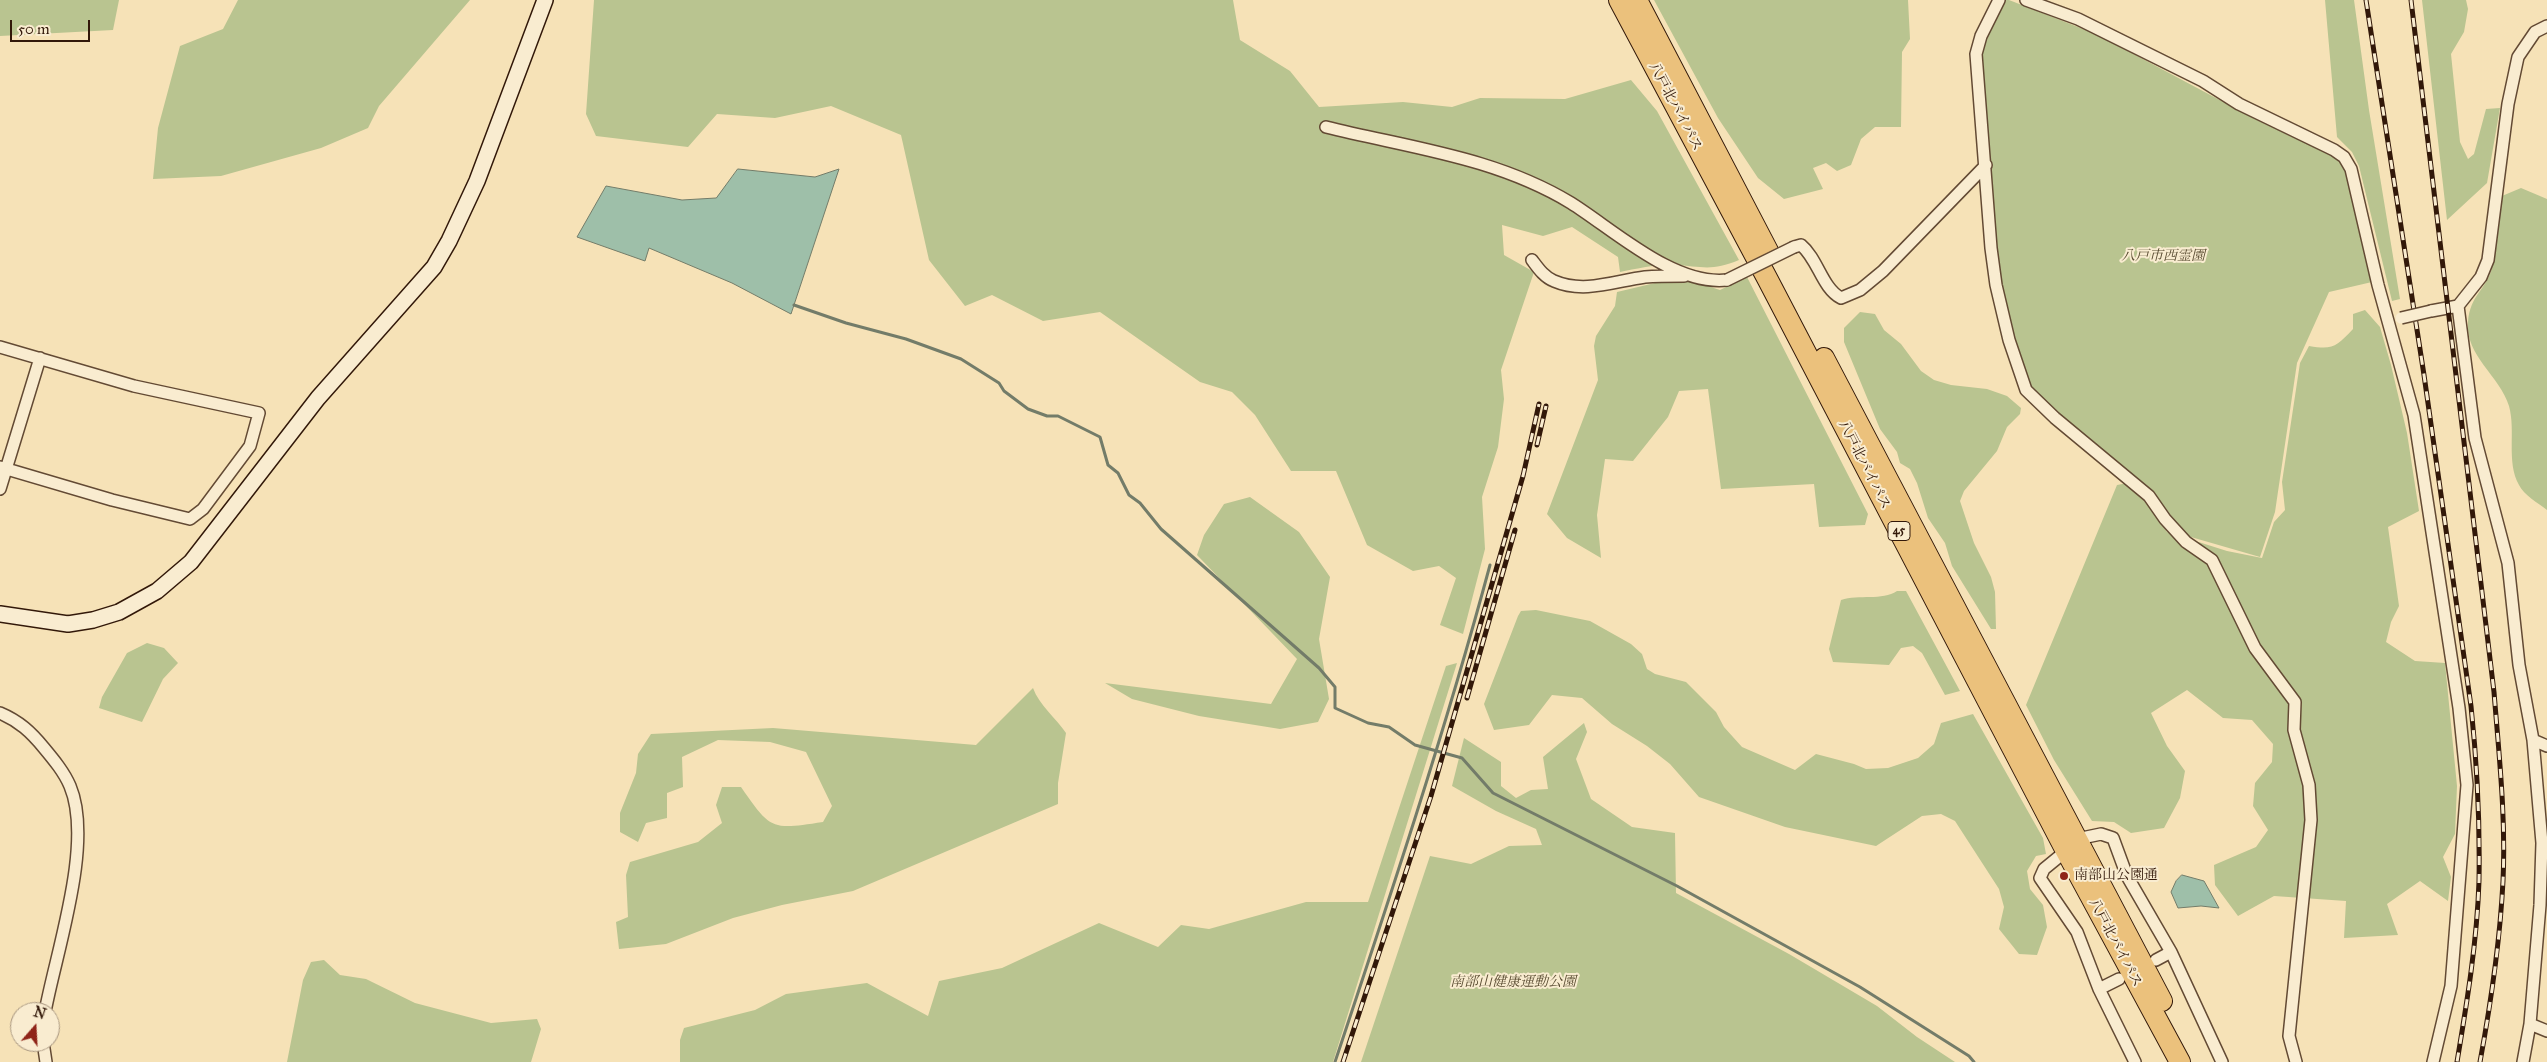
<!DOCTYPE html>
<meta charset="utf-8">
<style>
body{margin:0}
#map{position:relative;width:2547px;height:1062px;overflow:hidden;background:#f6e2b7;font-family:"IM FELL Great Primer",serif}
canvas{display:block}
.north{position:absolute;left:10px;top:1002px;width:50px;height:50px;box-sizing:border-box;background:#f9ecd0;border:1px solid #a99780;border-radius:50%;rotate:19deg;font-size:14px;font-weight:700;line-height:20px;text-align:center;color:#321809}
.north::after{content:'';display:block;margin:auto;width:18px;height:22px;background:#8f2418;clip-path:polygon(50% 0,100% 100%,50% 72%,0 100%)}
.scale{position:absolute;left:10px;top:20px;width:80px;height:22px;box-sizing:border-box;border:2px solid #321809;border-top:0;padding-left:6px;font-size:15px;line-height:18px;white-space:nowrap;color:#321809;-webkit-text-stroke:4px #f9ecd0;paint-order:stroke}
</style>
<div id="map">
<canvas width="2547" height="1062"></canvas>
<div class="north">N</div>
<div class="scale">50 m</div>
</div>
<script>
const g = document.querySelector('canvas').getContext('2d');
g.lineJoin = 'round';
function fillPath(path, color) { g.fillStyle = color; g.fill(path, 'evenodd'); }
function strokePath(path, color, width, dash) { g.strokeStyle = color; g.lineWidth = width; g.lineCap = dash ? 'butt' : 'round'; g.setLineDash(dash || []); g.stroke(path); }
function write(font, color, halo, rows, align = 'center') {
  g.font = font + ' "IM FELL Great Primer","Noto Serif JP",serif'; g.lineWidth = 4; g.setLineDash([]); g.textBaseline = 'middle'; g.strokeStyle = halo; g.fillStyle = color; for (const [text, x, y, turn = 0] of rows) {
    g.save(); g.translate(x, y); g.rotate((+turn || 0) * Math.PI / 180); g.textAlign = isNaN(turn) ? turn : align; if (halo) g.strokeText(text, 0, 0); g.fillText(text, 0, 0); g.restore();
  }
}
const green = new Path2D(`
 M 0,0 L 119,0 L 113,30 L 0,36 Z
 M 238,0 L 470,0 L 379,106 L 368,128 L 321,148 L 221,176 L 153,179 L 158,128 L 180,46 L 223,29 Z
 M 594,0 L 1233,0 L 1240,40 L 1290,71 L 1319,107 L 1403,102 L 1452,107 L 1480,98 L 1565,99 L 1631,80 L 1657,111 L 1739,260 C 1711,272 1701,266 1674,265 C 1656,264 1637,269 1620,272 L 1618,257 L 1572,227 L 1543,236 L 1502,225 L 1504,255 L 1534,272 L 1501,370 L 1504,399 L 1498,447 L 1482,497 L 1485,549 L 1463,634 L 1440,625 L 1456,578 L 1439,566 L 1413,571 L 1367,545 L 1336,471 L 1291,471 L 1255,415 L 1232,392 L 1200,382 L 1100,312 L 1043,321 L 992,295 L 965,306 L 929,260 L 901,135 L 831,106 L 775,118 L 717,114 L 688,147 L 596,136 L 586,114 Z
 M 1654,0 L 1908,0 L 1910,39 L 1902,52 L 1901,127 L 1875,127 L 1861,139 L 1851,165 L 1837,171 L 1826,163 L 1813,168 L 1823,189 L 1784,199 L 1758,178 L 1718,118 Z
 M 2003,0 L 2009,0 L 2096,34 L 2259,121 L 2336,158 L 2344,167 L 2347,176 L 2372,282 L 2329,292 L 2297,363 L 2275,512 L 2260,557 L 2184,535 L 2038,400 L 2022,372 L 2000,287 L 1994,244 L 1990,155 L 1980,50 Z
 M 2325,0 L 2354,0 L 2369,110 L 2400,299 L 2392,301 L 2359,166 L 2352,152 L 2337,137 Z
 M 2422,0 L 2466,0 L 2468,9 L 2464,32 L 2451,54 L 2460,142 L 2468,159 L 2474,154 L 2486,109 L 2500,108 L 2487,183 L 2447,220 Z
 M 2521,188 L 2547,199 L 2547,510 C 2538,503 2524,495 2519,485 C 2506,462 2516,431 2509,406 C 2500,376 2465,356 2468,322 C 2470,295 2486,290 2492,268 C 2498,245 2499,219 2502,196 Z
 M 1747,277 L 1868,514 L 1865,525 L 1819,527 L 1814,484 L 1721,489 L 1708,389 L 1679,391 L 1668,417 L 1633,461 L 1605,459 L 1597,515 L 1601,558 L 1567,538 L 1547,514 L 1598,380 L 1594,346 L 1596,336 L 1615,306 L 1617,292 L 1655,283 L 1689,280 L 1720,290 Z
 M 2365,310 L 2380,327 L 2391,365 L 2407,433 L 2419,511 L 2388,527 L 2399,606 L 2391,622 L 2386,642 L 2415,661 L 2445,663 L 2457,786 L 2455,834 L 2443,857 L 2451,877 L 2448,901 L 2420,881 L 2387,904 L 2398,935 L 2344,938 L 2346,901 L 2274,896 L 2238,916 L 2215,885 L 2214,865 L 2256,847 L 2268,830 L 2253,806 L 2255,783 L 2272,762 L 2273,744 L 2252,720 L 2223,718 L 2187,690 L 2151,713 L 2167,746 L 2185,771 L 2180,798 L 2164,828 L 2131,833 L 2114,822 L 2092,821 L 2054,760 L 2026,705 L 2117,485 L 2128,483 L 2148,502 L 2167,532 L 2227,551 L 2262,558 L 2274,522 L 2285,510 L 2282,482 L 2300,363 L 2309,346 C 2333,350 2336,347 2353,329 L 2353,314 Z
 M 1860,312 L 1875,314 L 1884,330 L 1901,344 L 1921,371 L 1934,380 L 1951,385 L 1987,389 L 2007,396 L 2021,408 L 2020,414 L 2007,427 L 1997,451 L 1964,491 L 1960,501 L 1974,543 L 1991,577 L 1995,592 L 1996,629 L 1991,629 L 1952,566 L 1945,543 L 1928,518 L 1917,483 L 1910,469 L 1900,463 L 1897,452 L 1880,429 L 1844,342 L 1844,328 Z
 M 1250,497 L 1299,532 L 1330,577 L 1319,639 L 1329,699 L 1318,722 L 1280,729 L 1199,716 L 1132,699 L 1105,683 L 1271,704 L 1297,659 L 1197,555 L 1204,535 L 1224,504 Z
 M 1897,591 L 1906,591 L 1960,691 L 1945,695 L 1922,653 L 1913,646 L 1901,648 L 1889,665 L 1833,662 L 1829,649 L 1841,600 C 1859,594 1882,601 1897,591 Z
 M 1536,610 L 1590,621 L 1631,644 L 1642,654 L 1647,669 L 1655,674 L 1686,682 L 1716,712 L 1724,727 L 1742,747 L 1795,770 L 1816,754 L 1854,764 L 1866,769 L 1888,768 L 1918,758 L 1934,744 L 1941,723 L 1973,714 L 2043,838 L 2046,854 L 2036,856 L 2027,871 L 2030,889 L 2043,905 L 2047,927 L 2037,955 L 2019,954 L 1999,929 L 2004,907 L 1999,889 L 1955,821 L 1941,814 L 1922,816 L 1876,846 L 1785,827 L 1699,797 L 1670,764 L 1647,746 L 1612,724 L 1582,698 L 1552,695 L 1529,725 L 1494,730 L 1484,704 L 1518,616 L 1521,611 Z
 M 147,643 L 164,648 L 178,663 L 163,679 L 142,722 L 99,708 L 102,697 L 127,653 Z
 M 1457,663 L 1333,1062 L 680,1062 L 680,1040 L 684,1028 L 755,1010 L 786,994 L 867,983 L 928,1016 L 939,981 L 1002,968 L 1099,923 L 1158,947 L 1181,925 L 1209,929 L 1306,902 L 1368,902 L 1446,666 Z
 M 1033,688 C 1039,705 1056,718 1066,733 L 1058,783 L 1058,804 L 853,891 L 782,905 L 733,918 L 666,944 L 619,949 L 616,922 L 628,917 L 626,875 L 630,862 L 698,842 L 722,823 L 716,805 L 722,787 L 741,787 C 771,830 771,830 823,822 L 832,806 L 806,752 L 770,742 L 718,740 L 682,757 L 683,787 L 667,793 L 667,818 L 646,823 L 638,842 L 620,832 L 620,813 L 636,773 L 638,754 L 651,734 L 773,728 L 976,745 Z
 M 1584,723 L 1587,732 L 1576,759 L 1591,799 L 1632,827 L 1675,833 L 1676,893 L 1789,954 L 1877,1006 L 1917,1037 L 1955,1062 L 1361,1062 L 1430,856 L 1471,864 L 1509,846 L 1542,845 L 1536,829 L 1496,811 L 1452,786 L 1464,738 L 1501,762 L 1501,786 L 1516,798 L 1531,790 L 1548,789 L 1543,757 Z
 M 324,960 L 340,975 L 366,979 L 415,1003 L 491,1023 L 537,1019 L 541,1029 L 531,1062 L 287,1062 L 303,980 L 311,962 Z`);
const water = new Path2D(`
 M 738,169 L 815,177 L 839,169 L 791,314 L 732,283 L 649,248 L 645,261 L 577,237 L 606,186 L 682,200 L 716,198 Z
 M 2182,875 L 2204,881 L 2219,908 L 2201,906 L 2178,908 L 2171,892 L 2176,881 Z`);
const stream = new Path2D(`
 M 794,305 L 846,323 L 906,339 L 961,359 L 999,383 L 1004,391 L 1028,409 L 1047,416 L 1058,416 L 1100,437 L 1108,465 L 1118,473 L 1129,495 L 1140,503 L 1161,529 L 1319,668 L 1335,687 L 1335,708 L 1368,723 L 1389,727 L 1415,745 L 1462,758 L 1493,793 L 1677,886 L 1860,987 L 1969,1056 L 1974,1062
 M 1335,1062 C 1390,897 1445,732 1490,565`);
const street = new Path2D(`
 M 1999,0 L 1981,36 L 1976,54 L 1991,248 L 1996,285 L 2009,340 L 2026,390 L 2055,418 L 2149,496 L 2165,519 L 2186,542 L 2212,560 L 2255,648 L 2295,702 L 2294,730 L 2309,785 L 2311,820 L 2289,1036 L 2296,1062
 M 2026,0 L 2078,19 L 2203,81 L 2239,104 L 2334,150 L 2344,157 L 2351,169 L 2378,285 L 2414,415 L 2459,708 L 2467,785 L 2451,986 L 2433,1062
 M 1326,127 C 1410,148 1495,157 1571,203 C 1614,230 1674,286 1727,280
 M 1794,247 L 1801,245 C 1818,259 1822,288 1841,298 L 1860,290 L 1883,271 L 1986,165
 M 1532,260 C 1538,268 1544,277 1554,281 C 1584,294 1615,281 1645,277 C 1658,276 1671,276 1684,276
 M 2431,311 L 2458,306
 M 0,347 L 134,386 L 259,413 L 250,446 L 203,509 L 190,519 L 112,500 L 0,467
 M 0,489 L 40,358
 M 0,713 C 19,721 31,732 44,748 C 54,760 64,772 70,786 C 94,843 56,952 45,1012
 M 2533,740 L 2547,746
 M 2077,839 L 2101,834 L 2113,838 L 2127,876 L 2171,952 L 2222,1062
 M 2066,851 L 2044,869 L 2040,878 L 2077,932 L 2099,989 L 2135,1062
 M 2156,960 L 2171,952
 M 2099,989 L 2119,979
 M 2530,1024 L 2547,1031
 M 43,1042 L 46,1062
 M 2523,1062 L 2530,1024 L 2540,905 L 2542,843 L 2533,740 L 2519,665 L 2508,563 L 2475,438 L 2458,306 L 2481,277 L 2488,260 L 2508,104 L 2518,57 L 2535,32 L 2547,26`);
const secondary = new Path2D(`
 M 0,614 L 68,624 L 93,620 L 119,612 L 157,591 L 191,562 L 318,398 L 434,267 L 449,241 L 477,181 L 545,0`);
const highway = new Path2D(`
 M 1619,0 L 1768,280 L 2066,851 L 2180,1062
 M 1637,0 L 1768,251
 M 1824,358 L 2162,1001`);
const rail = new Path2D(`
 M 2366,0 L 2424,375 L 2471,706 C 2477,763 2480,823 2479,881 C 2477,942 2467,1002 2457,1062
 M 2411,0 L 2494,692 C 2499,755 2506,818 2503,881 C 2500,942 2491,1002 2480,1062
 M 1537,445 L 1546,406
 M 1467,698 L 1515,530
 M 1343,1062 L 1431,796 L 1523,476 L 1539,404`);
const streetBridge = new Path2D(`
 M 1727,280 L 1794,247
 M 2401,318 L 2431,311`);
const markers = [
 [2064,876,5,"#8f2418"]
];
const shields = [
 [1899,531,22]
];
const shieldNames = [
 ["45",1899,531]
];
const streetNames = [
 ["八戸北バイパス",1675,107,62],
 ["八戸北バイパス",1864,465,63],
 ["八戸北バイパス",2115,943,62]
];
const parkNames = [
 ["八戸市西霊園",2163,257],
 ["南部山健康運動公園",1513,983]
];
const poiNames = [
 ["南部山公園通",2074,876]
];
fillPath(green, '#b9c490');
fillPath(water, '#9ebfa9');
strokePath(water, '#737c69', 1);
strokePath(stream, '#737c69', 3);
strokePath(street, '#634a34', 14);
strokePath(secondary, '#321809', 18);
strokePath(highway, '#321809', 22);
strokePath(street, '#f9ecd0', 11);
strokePath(secondary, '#f9ecd0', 15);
strokePath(highway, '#ebc17c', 20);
strokePath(rail, '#321809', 5);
strokePath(rail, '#f9ecd0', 3, [9]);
strokePath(streetBridge, '#634a34', 14, []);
strokePath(streetBridge, '#f9ecd0', 11);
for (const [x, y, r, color] of markers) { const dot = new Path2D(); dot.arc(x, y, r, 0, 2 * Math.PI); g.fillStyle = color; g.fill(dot); strokePath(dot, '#f9ecd0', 2); }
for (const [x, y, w] of shields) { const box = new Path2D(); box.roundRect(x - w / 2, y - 9.5, w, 19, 4); g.fillStyle = '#f9ecd0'; g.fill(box); strokePath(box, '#321809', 1); }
write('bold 12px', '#321809', null, shieldNames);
write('14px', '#321809', '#f9ecd0', streetNames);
write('italic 14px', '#5a4c32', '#f9ecd0', parkNames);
write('14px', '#321809', '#f9ecd0', poiNames, 'left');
</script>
